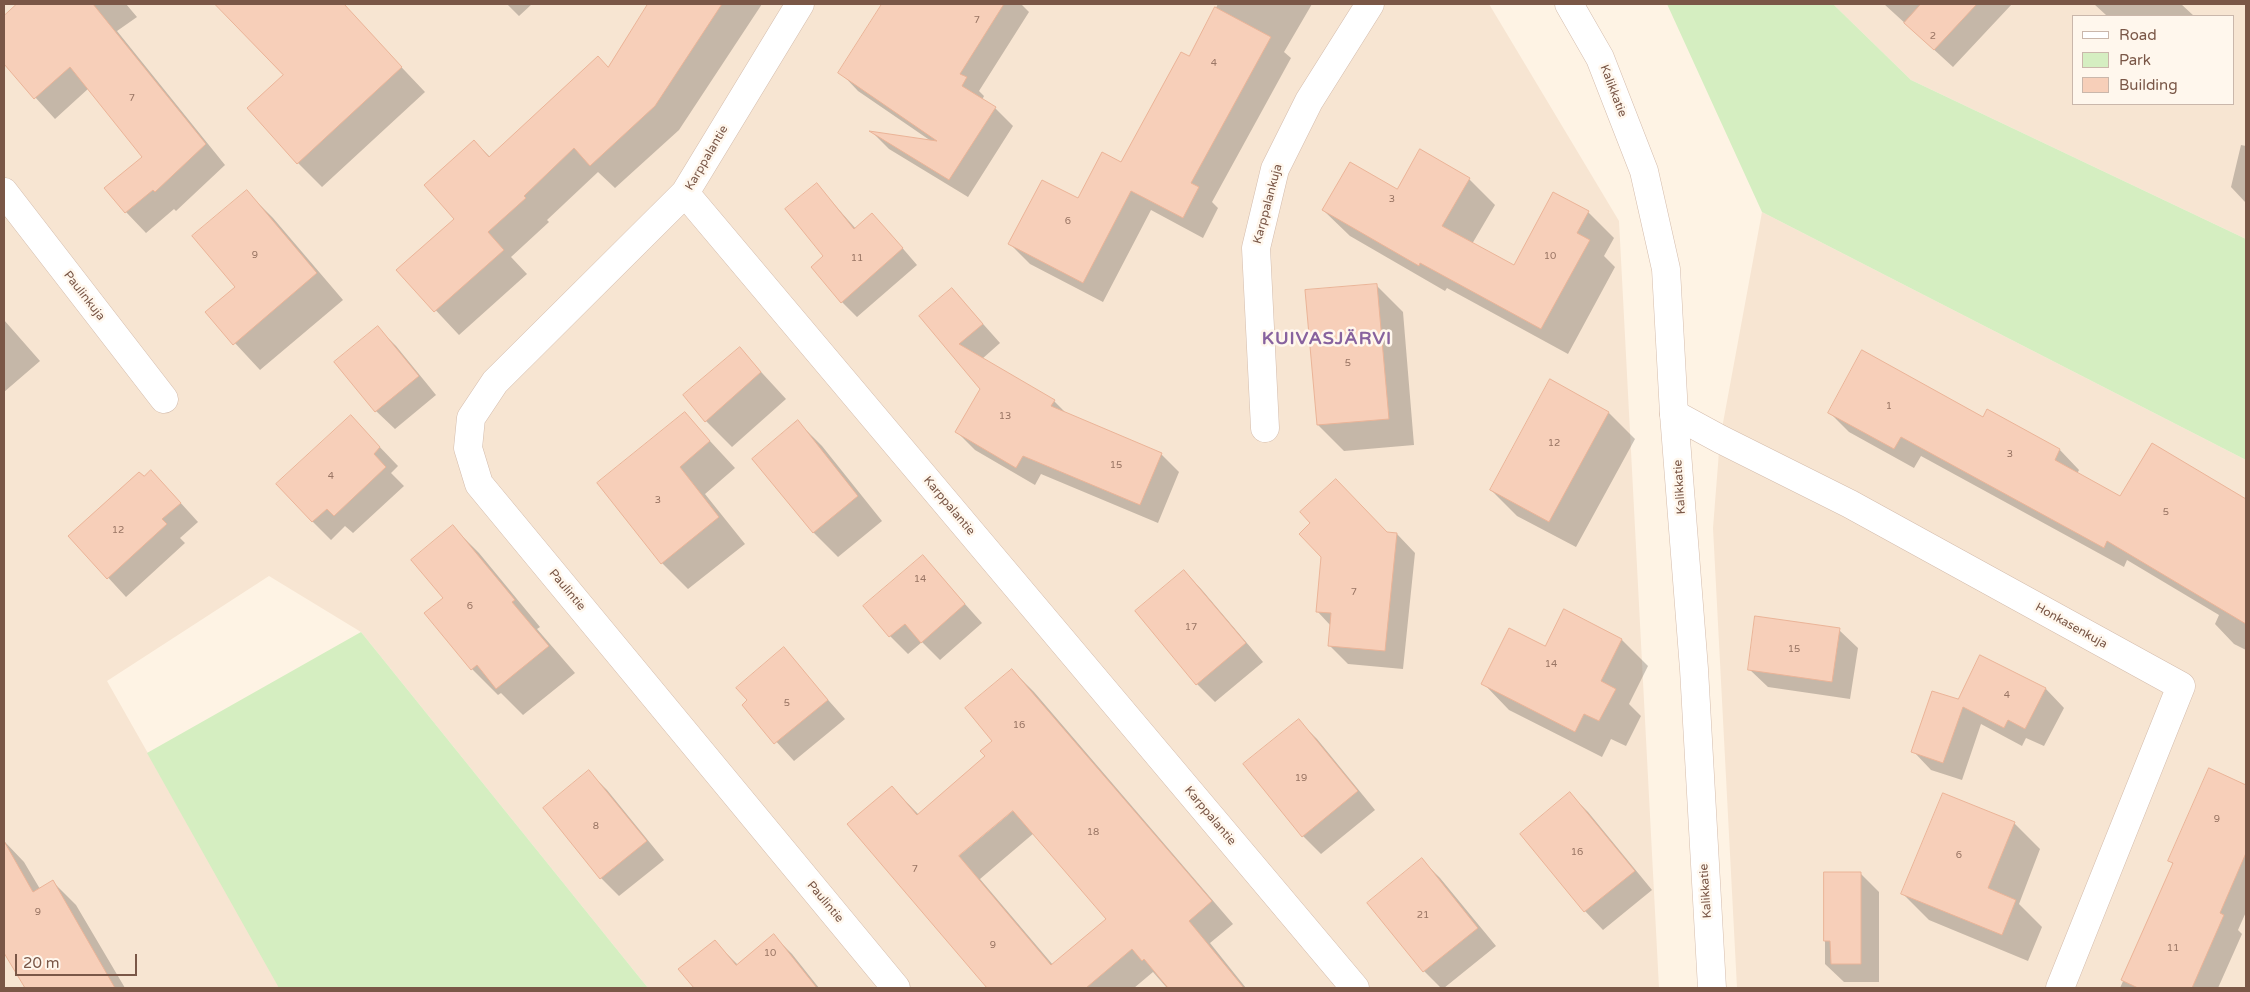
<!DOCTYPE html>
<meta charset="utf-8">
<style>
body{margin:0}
#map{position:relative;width:2250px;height:992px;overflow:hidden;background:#fef3e4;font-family:"Varela Round",sans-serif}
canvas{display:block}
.frame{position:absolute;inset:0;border:5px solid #7a5747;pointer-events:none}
.legend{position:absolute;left:2072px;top:15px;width:162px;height:90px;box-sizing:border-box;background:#fff7ed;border:1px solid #cab7ab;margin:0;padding:6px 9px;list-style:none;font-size:15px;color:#7a5747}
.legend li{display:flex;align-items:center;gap:10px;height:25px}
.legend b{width:25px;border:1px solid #cab7ab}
.scale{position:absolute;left:15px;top:954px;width:122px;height:22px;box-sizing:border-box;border:2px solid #7a5747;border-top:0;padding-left:6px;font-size:15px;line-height:18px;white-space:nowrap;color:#7a5747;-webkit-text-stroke:4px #fff7ed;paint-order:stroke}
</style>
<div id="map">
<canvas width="2250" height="992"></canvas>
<div class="frame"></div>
<ul class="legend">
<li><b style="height:6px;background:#fff"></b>Road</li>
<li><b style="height:14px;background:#d5eec1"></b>Park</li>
<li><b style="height:14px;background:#f7cfb9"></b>Building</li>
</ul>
<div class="scale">20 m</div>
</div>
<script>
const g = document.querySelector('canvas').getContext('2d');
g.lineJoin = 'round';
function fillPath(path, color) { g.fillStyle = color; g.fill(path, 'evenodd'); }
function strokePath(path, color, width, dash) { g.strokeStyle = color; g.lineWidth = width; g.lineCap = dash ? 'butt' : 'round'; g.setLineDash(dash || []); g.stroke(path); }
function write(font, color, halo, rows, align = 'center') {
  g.font = font + ' "Varela Round",sans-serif'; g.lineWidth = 5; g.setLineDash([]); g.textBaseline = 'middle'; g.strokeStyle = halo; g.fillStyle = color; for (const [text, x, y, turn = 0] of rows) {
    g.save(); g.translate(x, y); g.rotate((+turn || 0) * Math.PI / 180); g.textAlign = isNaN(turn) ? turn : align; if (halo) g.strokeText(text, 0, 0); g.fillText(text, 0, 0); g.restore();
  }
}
const residential = new Path2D(`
 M 4,4 L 1489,4 L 1619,221 L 1659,988 L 648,988 L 361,632 L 269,576 L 107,681 L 281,988 L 4,988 Z
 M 1833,4 L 2246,4 L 2246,239 L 1911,80 ZM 2074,16 L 2234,16 L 2234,104 L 2074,104 Z
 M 1762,212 L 2246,460 L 2246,988 L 1737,988 L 1713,528 L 1720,439 Z`);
const green = new Path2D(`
 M 1667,4 L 1833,4 L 1911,80 L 2246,239 L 2246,460 L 1762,212 Z
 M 361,632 L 648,988 L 279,988 L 147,753 Z`);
const shadow = new Path2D(`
 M 19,4 L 126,4 L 137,17 L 117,31 L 225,165 L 176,211 L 174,209 L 146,233 L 126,212 L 144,157 L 89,88 L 55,119 L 4,63 L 4,17 Z
 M 216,4 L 301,4 L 329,34 L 351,14 L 425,92 L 322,187 L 298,163 L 285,75 Z
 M 507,4 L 532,4 L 519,16 Z
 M 650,4 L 762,4 L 679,130 L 615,188 L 598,172 L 547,220 L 549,222 L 511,257 L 527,274 L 459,335 L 398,270 L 455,219 L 474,141 L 490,157 L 608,68 Z
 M 883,4 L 1021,4 L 1029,12 L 979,91 L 984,96 L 982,100 L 995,108 L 1013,126 L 968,197 L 889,149 L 873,133 L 931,141 L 858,91 L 840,72 Z
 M 1218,4 L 1312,4 L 1284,52 L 1291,58 L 1212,202 L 1218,208 L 1203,238 L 1151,210 L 1103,302 L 1030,264 L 1010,244 L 1079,200 L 1122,164 L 1189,58 Z
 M 1884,4 L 2012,4 L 1953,67 Z
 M 2094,4 L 2181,4 L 2194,16 L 2105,16 L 2106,15 Z
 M 2241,145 L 2246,146 L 2246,203 L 2231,187 Z
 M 1469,179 L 1495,205 L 1472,244 L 1515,267 L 1588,212 L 1614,238 L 1604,256 L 1615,267 L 1568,354 L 1447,288 L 1445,291 L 1350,236 L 1323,210 L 1397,190 Z
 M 817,185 L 856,229 L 887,230 L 917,265 L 857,317 L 842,302 L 825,256 Z
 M 247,192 L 273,218 L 343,300 L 260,370 L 207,313 L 237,287 Z
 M 1377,286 L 1403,312 L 1414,445 L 1344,451 L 1318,425 Z
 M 952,289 L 1000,343 L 982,359 L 1054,401 L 1068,415 L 1161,454 L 1179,472 L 1158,523 L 1041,474 L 1035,485 L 975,450 L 957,432 L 981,389 L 920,316 Z
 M 4,320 L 40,361 L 4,392 Z
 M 378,328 L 396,346 L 436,395 L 395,429 L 376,411 Z
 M 740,349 L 786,399 L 732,447 L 706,421 Z
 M 1550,381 L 1609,413 L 1635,439 L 1576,547 L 1517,516 L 1491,490 Z
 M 1987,411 L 2060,450 L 2079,470 L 2077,474 L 2121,498 L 2245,500 L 2246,498 L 2246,650 L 2234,644 L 2215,624 L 2219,615 L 2127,560 L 2124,567 L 1921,456 L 1914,468 L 1849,432 L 1829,412 L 1983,418 Z
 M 685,414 L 735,468 L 705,494 L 745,544 L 688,589 L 662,563 Z
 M 351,417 L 398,466 L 391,473 L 404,486 L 353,533 L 345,526 L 331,540 L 312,521 Z
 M 797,421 L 822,446 L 882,521 L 838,557 L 814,533 L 753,459 Z
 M 169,490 L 198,522 L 180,538 L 185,543 L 126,597 L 70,536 Z
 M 1312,523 L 1397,534 L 1415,553 L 1403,669 L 1348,664 L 1330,646 L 1331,626 L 1317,611 L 1323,557 Z
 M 453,527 L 479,553 L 540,627 L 537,629 L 575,673 L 523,715 L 501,693 L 498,695 L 472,669 L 426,613 L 444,598 Z
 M 923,557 L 982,623 L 940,660 L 922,642 L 908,654 L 890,636 Z
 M 1184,571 L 1202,590 L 1263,662 L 1215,702 L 1197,684 L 1137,612 Z
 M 1564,611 L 1622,640 L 1648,666 L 1629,704 L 1641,716 L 1626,746 L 1611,739 L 1602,757 L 1509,710 L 1483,683 L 1545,648 Z
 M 1839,630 L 1858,648 L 1850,699 L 1768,687 L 1749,669 Z
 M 783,649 L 845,719 L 794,761 L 743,705 L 749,701 Z
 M 1981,657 L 2046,689 L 2064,708 L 2044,746 L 2026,738 L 2022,746 L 1981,724 L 1962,780 L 1931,770 L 1913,751 L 1958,701 Z
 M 1012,670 L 1034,692 L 1233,924 L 1210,943 L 1246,988 L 1167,988 L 1153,972 L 1134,988 L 989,988 L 849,824 L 892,787 L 919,815 L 987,757 L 994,741 ZM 1034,833 L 1108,919 L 1053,965 L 980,879 Z
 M 1299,721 L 1317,739 L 1375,810 L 1321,854 L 1303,836 Z
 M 2210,770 L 2246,786 L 2246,912 L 2238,930 L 2242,934 L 2218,988 L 2120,988 L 2174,865 L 2170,861 Z
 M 589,772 L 607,790 L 664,860 L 619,896 L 601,878 L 545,808 Z
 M 1570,794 L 1588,812 L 1652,890 L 1603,930 L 1585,911 Z
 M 2014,823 L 2040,849 L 2019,904 L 2042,927 L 2028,961 L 1929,920 L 1903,894 Z
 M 4,841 L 24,862 L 40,889 L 53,882 L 76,905 L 125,988 L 27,988 L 4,948 Z
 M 1422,860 L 1440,878 L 1496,946 L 1444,988 L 1441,988 L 1424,971 L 1369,903 Z
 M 1825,873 L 1860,873 L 1879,892 L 1879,982 L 1844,982 L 1825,964 Z
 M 774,936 L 792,954 L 819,988 L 695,988 L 680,970 L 715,942 L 738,965 Z`);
const building = new Path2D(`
 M 17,4 L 93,4 L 206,144 L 155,192 L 153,190 L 125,213 L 104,188 L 142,157 L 70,67 L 34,99 L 4,64 L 4,16 Z
 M 215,4 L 344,4 L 402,67 L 297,164 L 247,108 L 283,75 Z
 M 648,4 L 722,4 L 655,106 L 590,166 L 574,148 L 524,196 L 526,198 L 488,232 L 504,250 L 434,312 L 396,270 L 454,219 L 424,185 L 474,140 L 489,157 L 598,56 L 608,67 Z
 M 882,4 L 1004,4 L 960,74 L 967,77 L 962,86 L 996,107 L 949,180 L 869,131 L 937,141 L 838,73 Z
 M 1921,4 L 1977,4 L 1934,50 L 1904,23 Z
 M 1215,7 L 1271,37 L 1191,183 L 1199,187 L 1183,218 L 1131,191 L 1083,283 L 1008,244 L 1042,180 L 1078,198 L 1102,152 L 1121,162 L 1181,52 L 1189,56 Z
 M 1420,149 L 1470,178 L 1442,226 L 1514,265 L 1553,192 L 1589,211 L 1577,233 L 1590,240 L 1541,329 L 1420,263 L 1419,266 L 1322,210 L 1350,162 L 1397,189 Z
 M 817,183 L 854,229 L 872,213 L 903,248 L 841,303 L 811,267 L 823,256 L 785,209 Z
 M 247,190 L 317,273 L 233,345 L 205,312 L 235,287 L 192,236 Z
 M 1377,284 L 1389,419 L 1317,425 L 1305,290 Z
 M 952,288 L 983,324 L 959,344 L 1055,400 L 1051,406 L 1162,453 L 1140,505 L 1023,456 L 1016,468 L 955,432 L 980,389 L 919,316 Z
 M 378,326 L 419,376 L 375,412 L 334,362 Z
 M 740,347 L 761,372 L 705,422 L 683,395 Z
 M 1862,350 L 1983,417 L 1987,409 L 2060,449 L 2055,460 L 2120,496 L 2152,443 L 2246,499 L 2246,624 L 2107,541 L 2104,548 L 1901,437 L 1894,449 L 1828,413 Z
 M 1550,379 L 1609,412 L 1549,522 L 1490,490 Z
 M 685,412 L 710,441 L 680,467 L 719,517 L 661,564 L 597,483 Z
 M 351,415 L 380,447 L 374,454 L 386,467 L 334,516 L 327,509 L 312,522 L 276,484 Z
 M 798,420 L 858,496 L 813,533 L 752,459 Z
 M 151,470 L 181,503 L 162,519 L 167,524 L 107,579 L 68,536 L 139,472 L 144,476 Z
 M 1336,479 L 1387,532 L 1397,533 L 1385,651 L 1328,646 L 1331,613 L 1316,612 L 1321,557 L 1299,534 L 1310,523 L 1300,512 Z
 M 453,525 L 515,600 L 512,602 L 549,646 L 496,689 L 477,665 L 471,670 L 424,613 L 443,598 L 411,560 Z
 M 923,555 L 965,604 L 921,643 L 905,624 L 889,637 L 863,606 Z
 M 1184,570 L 1246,643 L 1196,685 L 1135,611 Z
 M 1564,609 L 1622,639 L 1601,681 L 1616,689 L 1599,721 L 1584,714 L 1575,732 L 1481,684 L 1509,628 L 1545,646 Z
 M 1755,616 L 1840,628 L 1832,682 L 1748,670 Z
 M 784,647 L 828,700 L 774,744 L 742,705 L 747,700 L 736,688 Z
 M 1980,655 L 2046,688 L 2025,729 L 2008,720 L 2004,728 L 1963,707 L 1943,763 L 1911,752 L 1932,691 L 1958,699 Z
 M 1012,669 L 1212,901 L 1189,921 L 1244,988 L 1168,988 L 1144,959 L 1142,961 L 1132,949 L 1086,988 L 987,988 L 847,824 L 892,786 L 917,815 L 985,756 L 980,751 L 992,741 L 965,708 ZM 1013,811 L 1106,919 L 1051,965 L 959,856 Z
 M 1299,719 L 1358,791 L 1302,837 L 1243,764 Z
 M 2209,768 L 2246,785 L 2246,853 L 2220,913 L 2224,915 L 2192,988 L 2138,988 L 2121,980 L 2173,863 L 2168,861 Z
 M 589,770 L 647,841 L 600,879 L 543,808 Z
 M 1570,792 L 1635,871 L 1584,912 L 1520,834 Z
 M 1943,793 L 2015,822 L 1988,888 L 2016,900 L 2002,935 L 1901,894 Z
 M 4,841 L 33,892 L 53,880 L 115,988 L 25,988 L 4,953 Z
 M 1422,858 L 1478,928 L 1423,972 L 1367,903 Z
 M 1824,872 L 1861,872 L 1861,964 L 1831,964 L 1830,941 L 1824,941 Z
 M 774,934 L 817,988 L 694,988 L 678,969 L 715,940 L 736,965 Z`);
const minor = new Path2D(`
 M 800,4 L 685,193 L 1355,988
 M 4,192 L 164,399
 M 685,193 L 495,382 L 471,418 L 468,448 L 479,484 L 896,988
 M 1674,414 L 1720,439 L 1850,504 L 2181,686 L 2060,988
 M 1265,428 L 1256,248 L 1275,169 L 1309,101 L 1370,4`);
const tertiary = new Path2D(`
 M 1569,4 L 1600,58 L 1644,171 L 1666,269 L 1674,414 L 1694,669 L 1712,988`);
const numberNames = [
 ["7",977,20],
 ["2",1933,36],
 ["4",1214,63],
 ["7",132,98],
 ["3",1392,199],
 ["6",1068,221],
 ["9",255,255],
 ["10",1550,256],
 ["11",857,258],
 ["5",1348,363],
 ["1",1889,406],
 ["13",1005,416],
 ["12",1554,443],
 ["3",2010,454],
 ["15",1116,465],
 ["4",331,476],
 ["3",658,500],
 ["5",2166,512],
 ["12",118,530],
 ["14",920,579],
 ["7",1354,592],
 ["6",470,606],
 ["17",1191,627],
 ["15",1794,649],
 ["14",1551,664],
 ["4",2007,695],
 ["5",787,703],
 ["16",1019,725],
 ["19",1301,778],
 ["9",2217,819],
 ["8",596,826],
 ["18",1093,832],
 ["16",1577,852],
 ["6",1959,855],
 ["7",915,869],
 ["9",38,912],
 ["21",1423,915],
 ["9",993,945],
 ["11",2173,948],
 ["10",770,953]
];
const streetNames = [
 ["Kalikkatie",1613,91,69],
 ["Karppalantie",707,158,-60],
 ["Karppalankuja",1268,204,-75],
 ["Paulinkuja",84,296,52],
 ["Kalikkatie",1680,487,-94],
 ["Karppalantie",949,506,50],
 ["Paulintie",567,590,50],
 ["Honkasenkuja",2071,626,29],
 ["Karppalantie",1210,816,50],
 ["Kalikkatie",1706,891,-94],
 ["Paulintie",825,902,50]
];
const districtNames = [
 ["KUIVASJÄRVI",1327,339]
];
fillPath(residential, '#f7e5d2');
fillPath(green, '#d5eec1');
fillPath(shadow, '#0003');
fillPath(building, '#f7cfb9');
strokePath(building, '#ebb498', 1);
strokePath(minor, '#d4bcac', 29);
strokePath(tertiary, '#d4bcac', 29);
strokePath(minor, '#fff', 28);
strokePath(tertiary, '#fff', 28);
write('10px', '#997564', null, numberNames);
write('12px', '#7a5747', '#fff7ed', streetNames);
g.letterSpacing = '1px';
write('bold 18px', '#87629e', '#fff7ed', districtNames);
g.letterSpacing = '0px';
</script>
